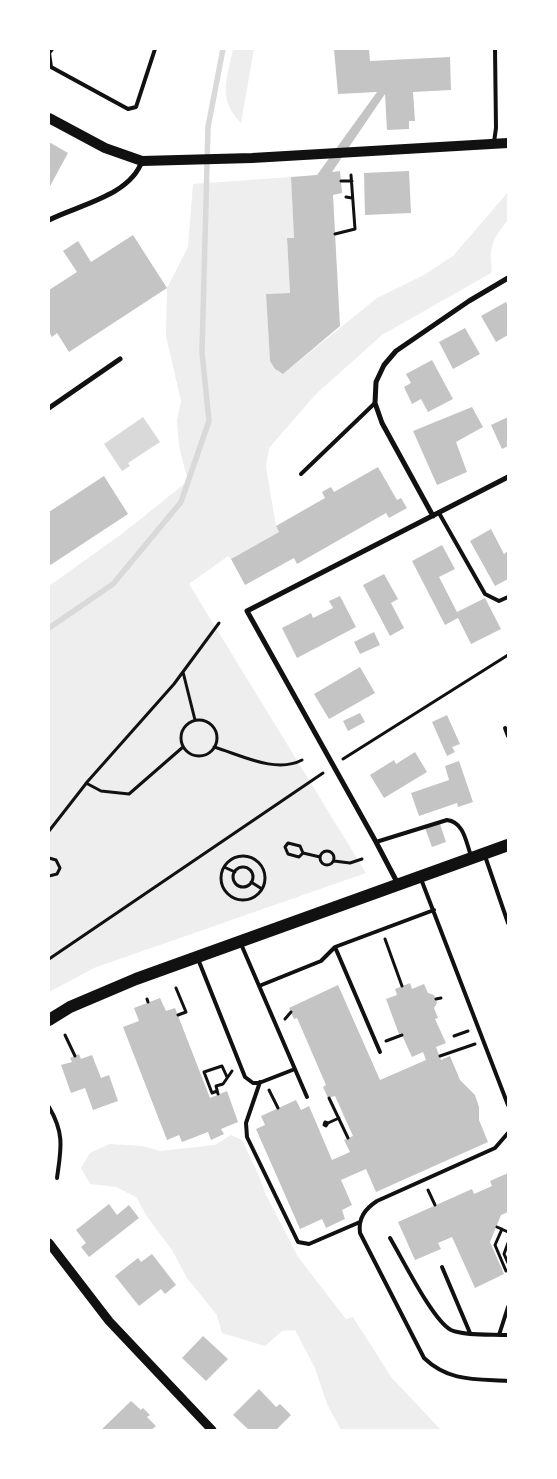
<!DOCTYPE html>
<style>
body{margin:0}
#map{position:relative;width:557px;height:1479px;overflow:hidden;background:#fff;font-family:Figtree,sans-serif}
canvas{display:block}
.frame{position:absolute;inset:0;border:50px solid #fff;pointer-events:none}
</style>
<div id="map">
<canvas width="557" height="1479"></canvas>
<div class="frame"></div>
</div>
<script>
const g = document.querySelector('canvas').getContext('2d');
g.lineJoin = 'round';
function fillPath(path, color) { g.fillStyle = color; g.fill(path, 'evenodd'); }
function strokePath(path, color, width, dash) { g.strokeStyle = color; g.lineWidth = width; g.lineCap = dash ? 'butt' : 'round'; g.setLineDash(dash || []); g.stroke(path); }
const green = new Path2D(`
 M 233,49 L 254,49 L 241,123 C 217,98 227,80 233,49 Z
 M 291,177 L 294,238 L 287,238 L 290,293 L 266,294 L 270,361 L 275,369 L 283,374 L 377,298 L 424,275 L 453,256 L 508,192 L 508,220 C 500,230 492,240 491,253 C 490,260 493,265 491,273 L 382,335 L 316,394 L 269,448 L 266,467 L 276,526 L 279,532 L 231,559 L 228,556 L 189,584 L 366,873 L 94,968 L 49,992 L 49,586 L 123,533 L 188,481 L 179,447 L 177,420 L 181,401 L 166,336 L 167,288 L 188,247 L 193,184 Z
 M 231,1135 L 242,1140 L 259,1176 L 266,1195 L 298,1257 L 346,1319 L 353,1317 L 391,1377 L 441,1430 L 341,1430 L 327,1404 L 315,1368 L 295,1330 L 282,1331 L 265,1346 L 222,1333 L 217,1315 L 187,1278 L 172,1250 L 146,1215 L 136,1197 L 116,1187 L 90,1184 L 81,1168 L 90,1153 L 110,1144 L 142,1146 L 160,1151 L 215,1145 Z`);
const water = new Path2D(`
 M 143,417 L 160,442 L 128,463 L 130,466 L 122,471 L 104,444 Z`);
const stream = new Path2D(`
 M 49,628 L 113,584 L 181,502 L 209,421 L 202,352 L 208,127 L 223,49`);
const building = new Path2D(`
 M 334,49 L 369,49 L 370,61 L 450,57 L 451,90 L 413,92 L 415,121 L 409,121 L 409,129 L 387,130 L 385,94 L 332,172 L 340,171 L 342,193 L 333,195 L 340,326 L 283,374 L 275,369 L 270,361 L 266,294 L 290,293 L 287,238 L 294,238 L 291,177 L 317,175 L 377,92 L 338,94 Z
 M 49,142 L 68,153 L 49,188 Z
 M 409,171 L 411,213 L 365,215 L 364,173 Z
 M 133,235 L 167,288 L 69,352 L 57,333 L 52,337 L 49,332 L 49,290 L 77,272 L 63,251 L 78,241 L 91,262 Z
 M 506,302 L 508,306 L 508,335 L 496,342 L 481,316 Z
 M 465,328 L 480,354 L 453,369 L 439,342 Z
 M 432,360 L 453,399 L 428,412 L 421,399 L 412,404 L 404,387 L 411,383 L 406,374 Z
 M 472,407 L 483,427 L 456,442 L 467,472 L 437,485 L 413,431 Z
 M 508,417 L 508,446 L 502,449 L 491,425 Z
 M 378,467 L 397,500 L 401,498 L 407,508 L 389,518 L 386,513 L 297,564 L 294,558 L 245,585 L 231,559 L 279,532 L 276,526 L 325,498 L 322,492 L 331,487 L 334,492 Z
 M 104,476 L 128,514 L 49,566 L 49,512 Z
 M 491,529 L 504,554 L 508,551 L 508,579 L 495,586 L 470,541 Z
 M 442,545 L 455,569 L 439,577 L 457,612 L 485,598 L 501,629 L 471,644 L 458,618 L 445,625 L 412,561 Z
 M 384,574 L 398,599 L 391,603 L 404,628 L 390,636 L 363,585 Z
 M 340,596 L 356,627 L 297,658 L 282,628 L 311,613 L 313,618 L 333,608 L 329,601 Z
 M 374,632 L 380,645 L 360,654 L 354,642 Z
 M 360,667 L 375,693 L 329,719 L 314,694 Z
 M 360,713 L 365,722 L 348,731 L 343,721 Z
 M 447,715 L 460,744 L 452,747 L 455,752 L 447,756 L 432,722 Z
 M 415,752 L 427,772 L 384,798 L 370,775 L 394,760 L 396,764 Z
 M 459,761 L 473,802 L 458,807 L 457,803 L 419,816 L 411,793 L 449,780 L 445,766 Z
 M 440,824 L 446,842 L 432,847 L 425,828 Z
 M 410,983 L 412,989 L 424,984 L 428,993 L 434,995 L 437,1003 L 434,1008 L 438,1018 L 435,1019 L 446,1043 L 436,1047 L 441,1060 L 450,1056 L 460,1080 L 475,1095 L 479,1107 L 479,1120 L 488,1142 L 376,1192 L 366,1169 L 341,1180 L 352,1205 L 342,1210 L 345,1219 L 326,1228 L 322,1219 L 300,1229 L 256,1129 L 265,1125 L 261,1116 L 296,1100 L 301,1110 L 309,1106 L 332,1160 L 350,1152 L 344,1140 L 353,1136 L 335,1096 L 328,1098 L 323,1087 L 326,1085 L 297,1018 L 294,1019 L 289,1008 L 338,985 L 380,1080 L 426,1060 L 423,1052 L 412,1057 L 401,1033 L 399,1034 L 386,999 L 397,995 L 395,989 Z
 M 160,998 L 166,1011 L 175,1008 L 210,1098 L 227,1091 L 238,1122 L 221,1129 L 224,1134 L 211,1140 L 208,1132 L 182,1142 L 179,1135 L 167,1140 L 123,1027 L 139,1021 L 134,1008 Z
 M 79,1054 L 81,1059 L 92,1055 L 101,1078 L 109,1075 L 118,1101 L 93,1110 L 85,1088 L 71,1093 L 61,1065 L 72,1062 L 70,1058 Z
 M 508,1173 L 508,1212 L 501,1215 L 490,1242 L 504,1274 L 475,1288 L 452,1237 L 438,1243 L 441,1249 L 415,1260 L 398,1222 L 472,1189 L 474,1194 L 492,1186 L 490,1181 Z
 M 109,1204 L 117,1215 L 129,1205 L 139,1218 L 89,1257 L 81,1247 L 86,1243 L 76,1230 Z
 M 152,1254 L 176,1285 L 165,1294 L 161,1289 L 139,1306 L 115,1276 L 138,1258 L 141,1262 Z
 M 203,1336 L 228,1359 L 206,1381 L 182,1358 Z
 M 259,1389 L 276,1407 L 280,1404 L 291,1415 L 276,1430 L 249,1430 L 233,1415 Z
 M 131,1401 L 141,1410 L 143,1408 L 150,1415 L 147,1417 L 156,1426 L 151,1430 L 101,1430 Z`);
const path = new Path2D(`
 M 341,181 L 352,181
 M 346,197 L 352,198
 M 335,234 L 355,229 L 351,175
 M 183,672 L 195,720
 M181 738a18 18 0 1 1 36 0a18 18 0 1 1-36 0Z
 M 214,747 C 241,755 276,774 302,760
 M 343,759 L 508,655
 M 86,783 L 101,791 L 129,794 L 183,747
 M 49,831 L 88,781 L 174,684 L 219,623
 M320 858a7 7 0 1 1 14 0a7 7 0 1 1-14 0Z
 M 303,853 L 300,846 L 288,843 L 285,847 L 288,854 L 299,857 L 303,853 L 320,857
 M221 878a22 22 0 1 1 44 0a22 22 0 1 1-44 0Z
 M 49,858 L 56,860 L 60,868 L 57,874 L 49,876
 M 334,861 L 350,863 L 362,859
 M 224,867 L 235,872
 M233 877a10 10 0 1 1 20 0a10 10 0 1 1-20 0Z
 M 251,882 L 262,889
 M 385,939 L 402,986
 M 49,959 L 323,773
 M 176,988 L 186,1012 L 178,1015
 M 147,999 L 148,1002
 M 436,999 L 441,998
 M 285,1019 L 291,1012
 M 65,1035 L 75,1056
 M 454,1036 L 468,1031
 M 386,1041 L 402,1035
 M 440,1056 L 475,1044
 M 269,1090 L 278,1108
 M 217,1091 L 212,1093 L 204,1072 L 222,1066 L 227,1077
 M 218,1094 L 216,1086 L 223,1084 L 232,1071
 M 329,1098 L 348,1138
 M 325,1122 L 328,1123 L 326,1126 L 324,1125 Z
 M 328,1123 L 339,1118
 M 428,1190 L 435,1205
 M 497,1227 L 508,1232
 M 502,1229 L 495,1245 L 506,1271 L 508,1270
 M 508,1243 L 504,1254 L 508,1263`);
const service = new Path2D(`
 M 52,49 L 49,53 L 51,67 L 128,109 L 136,107 L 155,49
 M 494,142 L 496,128 L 495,49
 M 301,474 L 375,403
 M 439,513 L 485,594 L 499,601 L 508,597
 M 505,728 L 508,736
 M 376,842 L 447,820 C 464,822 466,842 471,856
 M 485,856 L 508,923
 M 421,879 L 508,1105
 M 241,944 L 307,1097
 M 335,947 L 380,1052
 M 198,959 L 245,1077 L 253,1083 L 259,1083 L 295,1069
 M 259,986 L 321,961 L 335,947 L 434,910
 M 260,1082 L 246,1123 L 247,1137 L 298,1242 L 309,1244 L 360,1222
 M 49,1107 C 65,1134 61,1149 57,1178
 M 508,1133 L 495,1148 L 377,1201 C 365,1209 358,1218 360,1233 L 424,1358 C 449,1382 476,1379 508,1381
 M 390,1238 C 402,1258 433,1321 451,1330 C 464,1336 493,1334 508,1335
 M 442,1267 L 470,1333
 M 499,1335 L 508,1307`);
const minor = new Path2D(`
 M 49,220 C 78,205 130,196 142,161
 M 49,408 L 120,359
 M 433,516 L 382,423 L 375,403 L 376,382 L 384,365 L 396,351 L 469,301 L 508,278
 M 398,884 L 376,842 L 247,611 L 508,477`);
const tertiary = new Path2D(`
 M 49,1243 L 109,1321 L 212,1430`);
const secondary = new Path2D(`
 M 49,118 L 105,148 L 142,161 L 252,158 L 508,143`);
const primary = new Path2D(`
 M 49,1020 L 70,1007 L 136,979 L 508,845`);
fillPath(green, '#eee');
fillPath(water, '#d9d9d9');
strokePath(stream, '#d9d9d9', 5.5);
fillPath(building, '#c4c4c4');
strokePath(path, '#111', 3);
strokePath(service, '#111', 4);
strokePath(minor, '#111', 5);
strokePath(tertiary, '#111', 9);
strokePath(secondary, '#111', 10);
strokePath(primary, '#111', 12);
</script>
